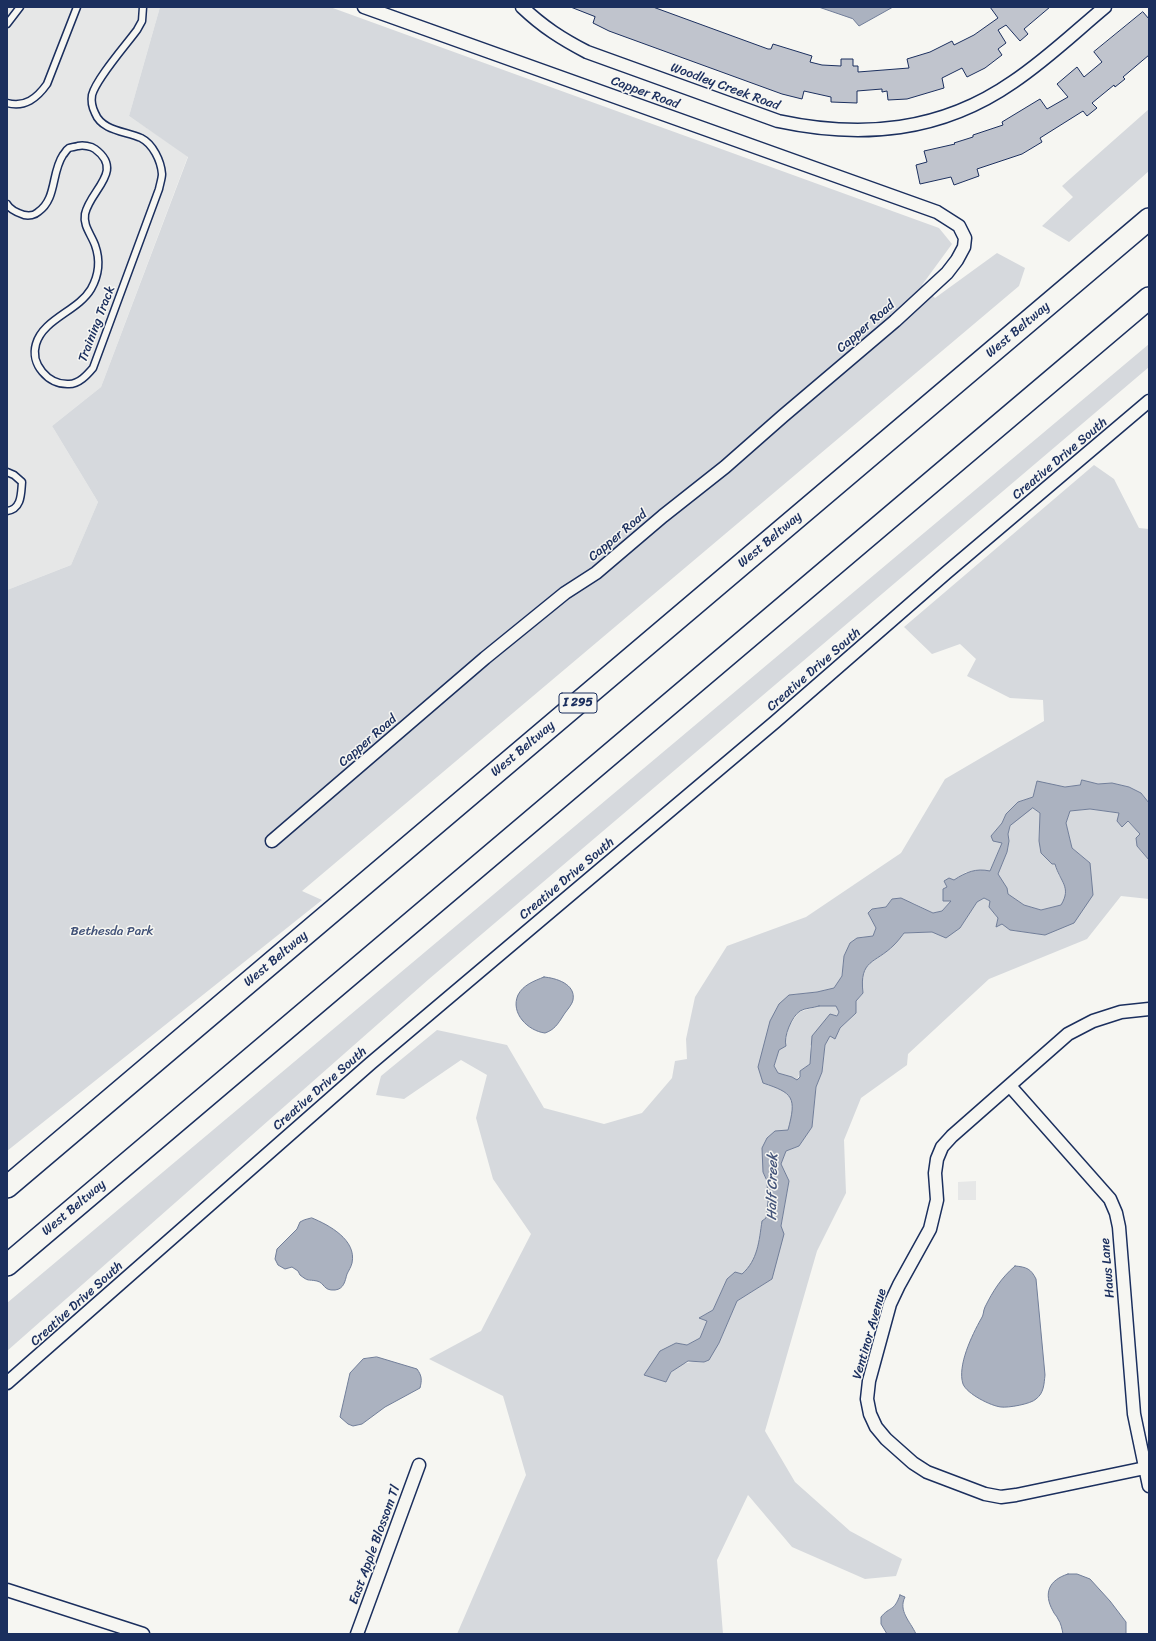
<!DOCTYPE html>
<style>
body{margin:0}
#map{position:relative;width:1156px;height:1641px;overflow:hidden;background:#f6f6f2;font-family:Sriracha,sans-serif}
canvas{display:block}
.frame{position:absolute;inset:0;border:8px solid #1b2f5e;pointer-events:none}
</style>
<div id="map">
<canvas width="1156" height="1641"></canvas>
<div class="frame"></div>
</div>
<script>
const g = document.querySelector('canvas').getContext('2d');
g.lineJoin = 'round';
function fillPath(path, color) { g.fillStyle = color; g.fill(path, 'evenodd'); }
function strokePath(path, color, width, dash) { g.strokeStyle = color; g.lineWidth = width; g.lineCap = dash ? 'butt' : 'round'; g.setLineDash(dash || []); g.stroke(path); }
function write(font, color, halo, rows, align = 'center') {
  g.font = font + ' Sriracha,sans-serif'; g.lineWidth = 3; g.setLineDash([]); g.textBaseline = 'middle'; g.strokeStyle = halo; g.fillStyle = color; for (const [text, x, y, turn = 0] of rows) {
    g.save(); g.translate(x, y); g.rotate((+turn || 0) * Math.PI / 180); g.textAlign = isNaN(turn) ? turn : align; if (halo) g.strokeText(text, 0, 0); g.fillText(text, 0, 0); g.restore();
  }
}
const built = new Path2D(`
 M 7,7 L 160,7 L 129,116 L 188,156 L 101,387 L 52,426 L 98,502 L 71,565 L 7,590 Z
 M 976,1181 L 976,1200 L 958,1200 L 958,1182 Z`);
const green = new Path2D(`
 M 160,7 L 330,7 L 939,228 L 952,244 L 922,285 L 935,298 L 997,253 L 1025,268 L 1019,286 L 302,891 L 322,900 L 7,1151 L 7,590 L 71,565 L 98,502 L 52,426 L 101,387 L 188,157 L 129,116 Z
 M 1149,109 L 1149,171 L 1069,242 L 1042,226 L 1073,197 L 1062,186 Z
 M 1149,344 L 1149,367 L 429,979 L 7,1351 L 7,1303 Z
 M 1094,465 L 1114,479 L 1139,528 L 1149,529 L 1149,803 L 1141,793 L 1129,787 L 1112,783 L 1098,784 L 1082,780 L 1080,785 L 1066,787 L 1037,782 L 1033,797 L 1018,802 L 1006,814 L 1002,823 L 991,836 L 1002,843 L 990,871 L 966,872 L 954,880 L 944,881 L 947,887 L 943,901 L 952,900 L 942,911 L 933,913 L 913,903 L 892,899 L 886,907 L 872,909 L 868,913 L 876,928 L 873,936 L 857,938 L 844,956 L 842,976 L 834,988 L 817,992 L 789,995 L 763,1083 C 771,1085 785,1088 790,1096 C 803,1117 773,1154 763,1172 C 770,1187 769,1202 766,1218 L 762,1221 C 760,1238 758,1264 742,1274 C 738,1276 732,1277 727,1279 L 713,1310 L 699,1318 L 707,1321 L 700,1338 L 687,1345 L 676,1343 L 644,1375 L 666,1382 C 674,1364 686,1361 704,1362 L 719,1343 L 737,1301 L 772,1279 L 789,1181 L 781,1164 L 786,1151 L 799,1146 L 812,1127 L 816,1087 L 822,1072 L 825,1045 L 830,1036 L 835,1038 L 840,1028 L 856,1013 L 856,1001 L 863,993 L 861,980 L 866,966 L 894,945 L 904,933 L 932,932 L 960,928 L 977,902 L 984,898 L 990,901 L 989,907 L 998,918 L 996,926 L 1002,924 L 1011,930 L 1045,935 L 1090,863 L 1072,848 L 1066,823 L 1070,811 L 1090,809 L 1119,813 L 1122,827 L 1127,821 L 1141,834 L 1136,839 L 1137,846 L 1149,860 L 1149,899 L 1121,896 L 1087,939 L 989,979 L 908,1054 L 907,1065 L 861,1098 L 844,1140 L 846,1193 L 817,1251 L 765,1431 L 795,1482 L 850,1531 L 902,1559 L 896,1576 L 865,1579 L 792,1547 L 748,1495 L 717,1560 L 723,1634 L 457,1634 L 526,1475 L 503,1396 L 429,1359 L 481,1331 L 531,1234 L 493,1179 L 476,1118 L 487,1075 L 461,1060 L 404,1099 L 376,1095 L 381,1076 L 437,1030 L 507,1045 L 544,1108 L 604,1124 L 642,1113 L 672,1078 L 675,1061 L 687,1059 L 686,1039 L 695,997 L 727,946 L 806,917 L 901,853 L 945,779 L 1044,721 L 1043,700 L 1010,698 L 967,676 L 976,659 L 960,644 L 932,654 L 904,627 Z
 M 1033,808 L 1040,813 L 1039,841 L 1055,864 L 1058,874 L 1065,885 L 1066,897 L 1061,905 L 1041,910 L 1024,905 L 1007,894 L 998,874 L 1007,852 L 1009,841 L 1008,834 L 1010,826 Z
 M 819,1006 L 836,1006 L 839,1012 L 810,1046 L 811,1059 L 810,1064 L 800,1071 L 797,1081 L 792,1077 L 778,1073 L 774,1066 L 779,1050 L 785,1041 L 789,1026 L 799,1012 Z`);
const water = new Path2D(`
 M 819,7 L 893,7 L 859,26 L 853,19 Z
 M 1082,780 L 1098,784 L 1112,783 L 1129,787 L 1141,793 L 1149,803 L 1149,860 L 1137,846 L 1136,838 L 1140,834 L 1128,821 L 1122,827 L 1117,821 L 1119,813 L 1090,809 L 1070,811 L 1066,823 L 1072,848 L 1090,863 L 1093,895 L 1074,923 L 1045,935 L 1010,930 L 1002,924 L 996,927 L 998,918 L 989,907 L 990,901 L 984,898 L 977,902 L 960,928 L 946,938 L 932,932 L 904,933 C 901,937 898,941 894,945 C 875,964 859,959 863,993 L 856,1001 L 856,1013 L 840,1028 L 835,1039 L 830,1036 L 825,1045 L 822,1072 L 816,1087 L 812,1127 L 799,1146 L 786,1151 L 781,1164 L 789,1181 L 781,1226 L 784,1234 L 772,1279 L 737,1301 L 719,1343 L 709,1360 L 704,1362 L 688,1361 L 671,1372 L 666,1382 L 644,1375 L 660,1351 L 676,1343 L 687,1345 L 700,1338 L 707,1321 L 699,1318 L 713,1310 L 727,1279 L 735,1272 L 742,1274 C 758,1260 759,1241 762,1221 L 766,1218 L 768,1202 L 767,1181 L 763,1172 L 762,1148 L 767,1138 L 775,1131 L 788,1130 C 797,1097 793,1093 763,1083 L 758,1067 L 770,1021 L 779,1004 L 789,995 L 817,992 L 834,988 L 842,976 L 844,956 L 850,943 L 857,938 L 873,936 L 876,928 L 868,913 L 872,909 L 886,907 L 892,899 L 901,898 L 933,913 L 942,911 L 951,901 L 943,901 L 943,889 L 947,887 L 944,881 L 949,878 L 954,880 C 966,872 976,868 990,871 L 1002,843 L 993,841 L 991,836 L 1002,823 L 1006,814 L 1018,802 L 1033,797 L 1037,781 L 1065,787 L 1080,785 ZM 1033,808 L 1040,813 L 1039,841 L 1041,853 L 1052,864 L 1055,864 C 1060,882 1072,887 1061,905 L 1041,910 L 1024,905 L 1008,894 L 1007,888 L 998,874 L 1007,852 L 1009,841 L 1008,834 L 1010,826 ZM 819,1006 L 836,1006 L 839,1012 L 837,1016 L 830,1014 L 812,1036 L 810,1064 L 800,1071 L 800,1077 L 797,1080 L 792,1077 L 778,1073 L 774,1066 L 779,1050 L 786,1046 C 783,1037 792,1016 800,1011 C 805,1008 813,1008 819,1006 Z
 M 544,977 C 556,978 576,984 573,1000 C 572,1005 566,1011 563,1016 C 558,1024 554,1030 545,1033 C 528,1031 510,1013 518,995 C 523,985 534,981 544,977 Z
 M 312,1218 C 329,1225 357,1240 352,1263 C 351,1267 349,1270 347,1274 C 345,1281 344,1289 335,1290 C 323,1291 325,1283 317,1281 C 307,1279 309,1282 300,1275 L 298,1271 L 292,1267 L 285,1269 L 278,1265 L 275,1259 L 277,1249 L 297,1229 L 300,1222 L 304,1220 Z
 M 1015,1266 C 1027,1267 1031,1269 1036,1279 L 1045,1375 C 1044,1384 1044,1393 1036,1399 C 1031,1404 1008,1408 1001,1407 C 991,1406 967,1394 963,1384 C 957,1366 972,1335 981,1319 C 984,1315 983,1311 985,1307 C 993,1291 1001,1278 1015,1266 Z
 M 377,1357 L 417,1369 C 422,1376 422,1380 420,1388 L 385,1407 L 362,1424 L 353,1426 L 348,1424 L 340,1417 L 350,1373 L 363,1359 Z
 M 1068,1574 L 1077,1574 L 1090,1579 L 1110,1601 L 1126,1622 L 1126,1634 L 1063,1634 C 1062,1629 1061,1623 1058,1619 C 1057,1616 1054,1614 1053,1611 C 1043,1593 1049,1580 1068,1574 Z
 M 900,1595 L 905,1597 C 898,1611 910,1621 916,1634 L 887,1634 L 881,1624 L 881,1617 C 890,1606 894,1612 900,1595 Z`);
const building = new Path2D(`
 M 571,7 L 653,7 L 768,49 L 771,49 L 773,44 L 812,56 L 810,62 L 822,65 L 841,66 L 841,59 L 853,59 L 853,66 L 858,66 L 858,72 L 909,68 L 907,59 L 930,52 L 952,41 L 954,45 L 974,35 L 998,18 L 990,7 L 1050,7 L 1024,29 L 1028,34 L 1020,41 L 1006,25 L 998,30 L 1006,43 L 998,49 L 1002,55 L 985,68 L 967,77 L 962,68 L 942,78 L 944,88 L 907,99 L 888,100 L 887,91 L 882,92 L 882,89 L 857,91 L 857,103 L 831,102 L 831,97 L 804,91 L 802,99 L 782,94 L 609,31 L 593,23 L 595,17 Z
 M 1143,12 L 1149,19 L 1149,55 L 1123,77 L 1125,79 L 1115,87 L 1114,85 L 1092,103 L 1097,108 L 1087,116 L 1083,111 L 1040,138 L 1042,142 L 1022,154 L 977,169 L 979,176 L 954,185 L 951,177 L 920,184 L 916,165 L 927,162 L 924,151 L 955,144 L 954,143 L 973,137 L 973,135 L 1003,125 L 1002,122 L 1040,99 L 1047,109 L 1068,97 L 1057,84 L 1077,67 L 1084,77 L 1102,62 L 1094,52 Z`);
const lane = new Path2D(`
 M 7,24 L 20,7
 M 7,103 C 25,108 37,98 47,84 L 77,7
 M 7,204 C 10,210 18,213 24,215 C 29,216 35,215 38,212 C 57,199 51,173 63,155 C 65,153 66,150 69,148 C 71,147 75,147 78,146 C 83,145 91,146 95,149 C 125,171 90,190 85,214 C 83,226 91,234 95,245 C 100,259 99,275 91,289 C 78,311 43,319 36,344 C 30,364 48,385 69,384 C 79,384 87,375 93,368 L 159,189 C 160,184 162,178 162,174 C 161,161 153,144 141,138 C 125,131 102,131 95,113 C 92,107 91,101 92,95 C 96,79 126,45 137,30 L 142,21 L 143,7
 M 7,472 L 14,475 L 22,482 C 21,493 22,509 7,511`);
const street = new Path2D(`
 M 522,7 C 543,27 562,39 587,52 L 778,121 C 862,139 941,132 1013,82 C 1046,60 1075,32 1105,7
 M 272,841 L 485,658 L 565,593 L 596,573 L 663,516 L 725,467 L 783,416 L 895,321 L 947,273 L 957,260 L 964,247 L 965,238 L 959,226 L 937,212 L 364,7
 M 1010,1086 L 1110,1199 L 1116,1213 L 1119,1227 L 1134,1414 L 1149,1486
 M 7,1383 L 371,1063 L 775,722 L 946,573 L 1149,401
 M 1145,1468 L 1016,1495 L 1001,1497 L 985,1494 L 927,1472 L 913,1463 L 886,1439 L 876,1427 L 870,1414 L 867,1399 L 869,1381 L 890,1304 L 899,1285 L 930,1229 L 937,1200 L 935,1173 L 937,1159 L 942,1147 L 952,1136 L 1068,1034 L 1093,1021 L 1121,1012 L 1149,1009
 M 7,1590 L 143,1634
 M 357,1634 L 419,1465`);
const highway = new Path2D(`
 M 7,1187 L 1149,219
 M 7,1265 L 1149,298`);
const shields = [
 [578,703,38]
];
const shieldNames = [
 ["I 295",578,703]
];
const streetNames = [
 ["Woodley Creek Road",725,87,20],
 ["Capper Road",645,93,20],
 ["Training Track",97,324,-69],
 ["Capper Road",866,327,-41],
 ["West Beltway",1018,330,-40],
 ["Creative Drive South",1060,459,-40],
 ["Capper Road",618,536,-40],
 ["West Beltway",770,540,-40],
 ["Creative Drive South",814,670,-41],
 ["Capper Road",368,741,-41],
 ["West Beltway",523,749,-40],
 ["Creative Drive South",567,879,-40],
 ["West Beltway",276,959,-40],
 ["Creative Drive South",320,1089,-41],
 ["West Beltway",74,1208,-40],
 ["Haws Lane",1108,1268,-95],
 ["Creative Drive South",77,1304,-42],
 ["Ventinor Avenue",870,1334,-74],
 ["East Apple Blossom Tl",375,1545,-70]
];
const parkNames = [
 ["Bethesda Park",112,932]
];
const waterNames = [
 ["Half Creek",773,1187,-89]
];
fillPath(built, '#e6e7e7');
fillPath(green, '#d6d9dd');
fillPath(water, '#abb2c0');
strokePath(water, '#717e99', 1);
fillPath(building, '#c0c4cd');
strokePath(building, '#1b2f5e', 1);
strokePath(lane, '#1b2f5e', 9);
strokePath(street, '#1b2f5e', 15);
strokePath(highway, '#1b2f5e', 24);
strokePath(lane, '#f6f6f2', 6);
strokePath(street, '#f6f6f2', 12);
strokePath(highway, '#f6f6f2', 21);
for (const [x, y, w] of shields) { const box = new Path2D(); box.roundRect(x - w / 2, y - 10, w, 20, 3); g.fillStyle = '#f6f6f2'; g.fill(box); strokePath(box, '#1b2f5e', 1); }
write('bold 12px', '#1b2f5e', null, shieldNames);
write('13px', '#1b2f5e', '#f6f6f2', streetNames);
write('13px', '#405177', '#f6f6f2', parkNames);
write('italic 14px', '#46567b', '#f6f6f2', waterNames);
</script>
